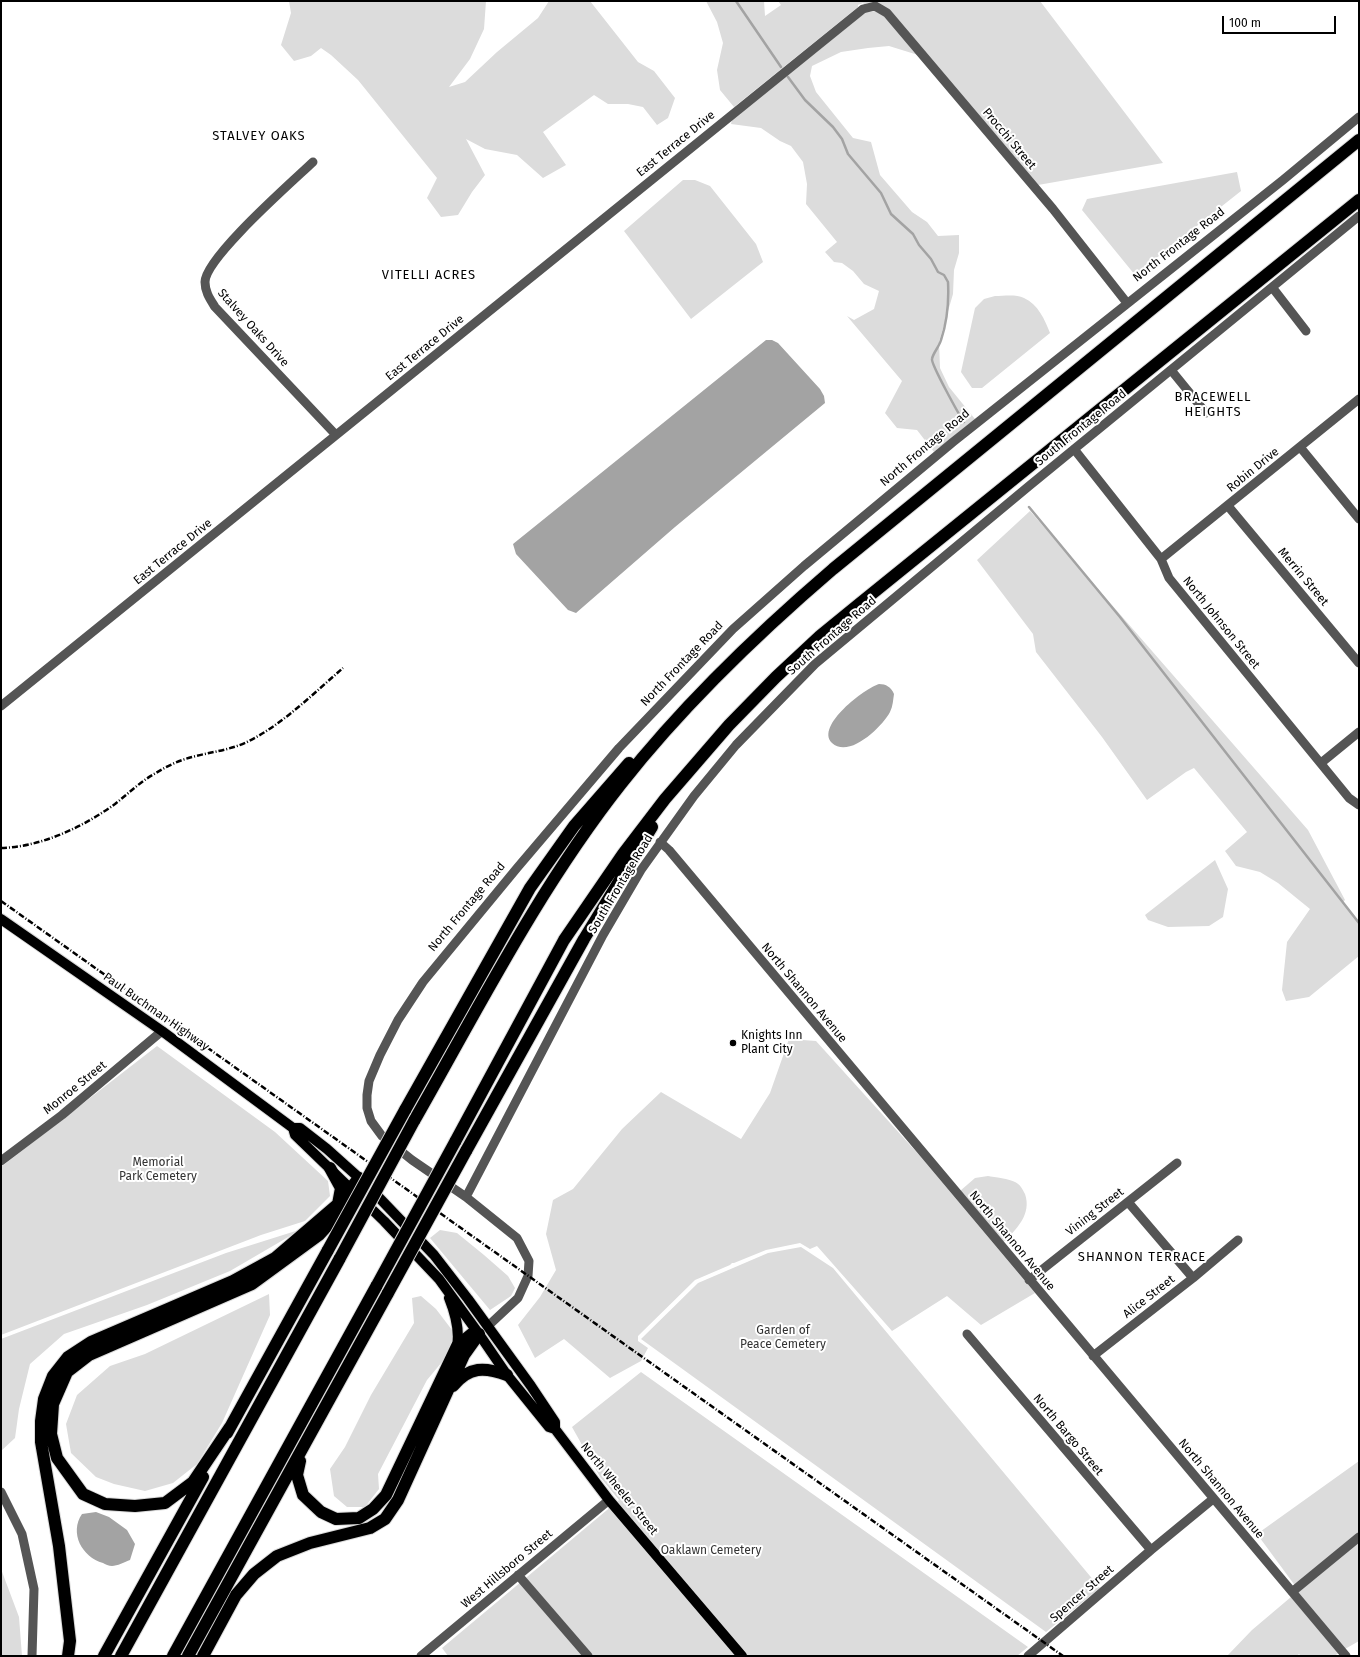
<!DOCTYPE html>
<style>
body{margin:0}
#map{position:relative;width:1360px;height:1657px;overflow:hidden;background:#fff;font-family:"Fira Sans",sans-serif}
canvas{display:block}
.frame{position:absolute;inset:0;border:2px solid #000;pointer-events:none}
.scale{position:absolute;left:1222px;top:16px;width:114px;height:18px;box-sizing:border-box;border:2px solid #000;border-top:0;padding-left:5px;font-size:12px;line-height:14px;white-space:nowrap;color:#000;-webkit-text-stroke:3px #fff;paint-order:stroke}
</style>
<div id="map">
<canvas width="1360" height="1657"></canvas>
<div class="frame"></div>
<div class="scale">100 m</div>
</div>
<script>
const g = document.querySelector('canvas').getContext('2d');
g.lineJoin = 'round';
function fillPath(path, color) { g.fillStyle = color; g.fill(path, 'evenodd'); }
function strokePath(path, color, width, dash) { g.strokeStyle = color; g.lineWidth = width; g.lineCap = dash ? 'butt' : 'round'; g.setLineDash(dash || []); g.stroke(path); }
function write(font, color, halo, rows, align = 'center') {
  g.font = font + ' "Fira Sans",sans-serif'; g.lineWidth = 4; g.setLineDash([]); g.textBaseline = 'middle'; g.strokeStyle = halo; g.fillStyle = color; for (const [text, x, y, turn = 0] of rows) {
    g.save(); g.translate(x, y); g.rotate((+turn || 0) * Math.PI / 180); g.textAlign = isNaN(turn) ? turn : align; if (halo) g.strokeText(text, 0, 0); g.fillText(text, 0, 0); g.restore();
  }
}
const green = new Path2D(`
 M 289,1 L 486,1 L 484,29 L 470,59 L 449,87 L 465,82 L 497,52 L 538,18 L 549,1 L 590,1 L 638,62 L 654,71 L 675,98 L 668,118 L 657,125 L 643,107 L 628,104 L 608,104 L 594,95 L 543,132 L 566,165 L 543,178 L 517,155 L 485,149 L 466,139 L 485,175 L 472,192 L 458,215 L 441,217 L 427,198 L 437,178 L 358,80 L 331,55 L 321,48 L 311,56 L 294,61 L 281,45 L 291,13 Z
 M 706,1 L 764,1 L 765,16 L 781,5 L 778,1 L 1040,1 L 1163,163 L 1038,185 L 874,2 L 864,4 L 863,3 L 858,5 L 858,7 L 734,107 L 720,90 L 717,70 L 723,43 L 717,22 Z
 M 875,11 L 885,16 L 918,55 L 889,46 L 868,48 L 841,52 L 812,66 L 810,76 L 816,92 L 853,138 L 871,142 L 880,175 L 912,212 L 927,222 L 938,236 L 959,235 L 959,253 L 954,270 L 953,294 L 939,342 L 940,368 L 949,387 L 975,419 L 934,452 L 917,430 L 897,428 L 885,413 L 902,381 L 847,316 L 854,320 L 874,309 L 879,291 L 864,284 L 853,271 L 842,263 L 834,262 L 825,252 L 837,242 L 806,204 L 807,184 L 803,162 L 791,146 L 780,141 L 761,128 L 731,124 L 732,120 L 865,13 Z
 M 1237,172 L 1241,191 L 1135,275 L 1082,210 L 1087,199 Z
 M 683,180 L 695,180 L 710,186 L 756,244 L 763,262 L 691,319 L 624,231 Z
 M 995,296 C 1004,296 1016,294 1024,298 C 1038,304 1045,320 1050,333 L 982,388 L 972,388 L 961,372 L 975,308 L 984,299 Z
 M 1030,511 L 1308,830 L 1345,900 L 1343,902 L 1359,922 L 1359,956 L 1309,997 L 1286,1001 L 1282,990 L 1287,942 L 1310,909 L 1278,883 L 1260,872 L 1236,866 L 1225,851 L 1247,832 L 1194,768 L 1186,772 L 1147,800 L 1102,737 L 1036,652 L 1033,634 L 977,560 Z
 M 1215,860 L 1228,889 L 1223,917 L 1209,926 L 1168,927 L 1148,920 L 1145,915 Z
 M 789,1039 L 816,1041 L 920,1156 L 1035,1293 L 981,1325 L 947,1296 L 892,1331 L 817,1246 L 810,1249 L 800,1243 L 766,1250 L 734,1263 L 732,1263 L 730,1265 L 695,1280 L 638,1336 L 638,1341 L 648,1348 L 641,1361 L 610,1378 L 564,1339 L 535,1358 L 518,1325 L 540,1297 L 556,1270 L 546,1234 L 553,1200 L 573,1189 L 622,1129 L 661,1092 L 741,1139 L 770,1093 Z
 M 157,1046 L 275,1132 L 328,1181 L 330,1196 L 305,1221 L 261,1235 L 1,1335 L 1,1167 Z
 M 988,1176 C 994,1177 1010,1179 1015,1182 C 1020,1184 1023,1190 1025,1194 C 1032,1215 1016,1229 1003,1243 L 960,1191 L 975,1178 Z
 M 302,1229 L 230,1271 L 147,1305 L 64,1334 L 30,1364 L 19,1409 L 15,1438 L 1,1451 L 1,1339 L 226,1253 Z
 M 440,1230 L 457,1233 L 484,1255 L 508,1276 L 515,1288 L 511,1296 L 490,1310 L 430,1238 Z
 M 801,1247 L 833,1268 L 1100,1588 L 1046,1632 L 641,1339 L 698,1283 L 768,1253 Z
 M 269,1294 L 270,1315 L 222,1423 L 197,1464 L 173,1483 L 145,1491 L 114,1484 L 96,1477 L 71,1453 L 66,1424 L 77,1395 L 110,1366 L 145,1354 Z
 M 421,1296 L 436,1309 L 452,1330 L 452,1345 L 442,1362 L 427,1380 L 378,1474 L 379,1489 L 365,1507 L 347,1507 L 334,1496 L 330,1469 L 345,1447 L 371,1395 L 414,1323 L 412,1298 Z
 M 641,1372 L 1028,1647 L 1017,1656 L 448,1656 L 442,1648 L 619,1500 L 600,1477 L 572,1427 Z
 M 1359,1461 L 1359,1641 L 1345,1649 L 1297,1592 L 1299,1591 L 1257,1534 Z
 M 1,1569 L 19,1617 L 22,1656 L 1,1656 Z
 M 1291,1597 L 1339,1653 L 1334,1656 L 1301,1656 L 1299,1654 L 1297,1656 L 1227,1656 L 1252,1630 Z`);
const water = new Path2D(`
 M 766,340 L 772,340 L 778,343 L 820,389 L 824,396 L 825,403 L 675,527 L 576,613 L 568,610 L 516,554 L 513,544 Z
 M 879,684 C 886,684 891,687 894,694 C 893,700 893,706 890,712 C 882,727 849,759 832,743 C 815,726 865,688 879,684 Z
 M 96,1512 L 109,1517 L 127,1530 L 135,1544 L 130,1560 C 125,1562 117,1566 112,1566 C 109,1566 105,1564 103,1563 C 82,1557 69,1533 82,1514 Z`);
const stream = new Path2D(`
 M 736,1 L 781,67
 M 788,77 L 805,100 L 833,127 L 842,139 L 848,154 L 881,193 L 891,214 L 913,234 L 919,245 L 931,259 L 938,272 L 944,275 L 948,282 C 949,301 947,322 941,340 C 939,347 933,353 932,359 C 931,364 959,415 964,422
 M 1029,507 L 1120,617 L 1359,923`);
const minor = new Path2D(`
 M 313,162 C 292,182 205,258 205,282 C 205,292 210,299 215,307 L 336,435
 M 1272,287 L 1306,331
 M 1171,370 L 1206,413
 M 1300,447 L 1359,519
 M 1074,449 L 1161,559 L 1169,578 L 1349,798 L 1359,805
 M 1228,506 L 1359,663
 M 1161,559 L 1359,399
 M 1,706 L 863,9 L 875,6 L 887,13 L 1053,209 L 1127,303
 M 1321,763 L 1359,732
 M 660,842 L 669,850 L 1346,1656
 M 1,1161 L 62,1115 L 162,1031
 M 466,1197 L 603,935 L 641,870 L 694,796 L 736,745 L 815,664 L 1029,486 L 1359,216
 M 1128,1202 L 1193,1278
 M 1029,1280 L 1177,1163
 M 488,1326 L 518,1298 L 528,1276 L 529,1261 L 517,1238 L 466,1197 L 412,1160 L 382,1136 L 371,1121 L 367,1108 L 367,1095 L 369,1081 L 380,1055 L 398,1020 L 423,982 L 517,868 L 619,748 L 733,629 L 804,566 L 953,442 L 1283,180 L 1359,117
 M 967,1334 L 1151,1550
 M 1093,1356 L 1193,1278 L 1238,1240
 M 1,1492 L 22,1534 L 34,1589 L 32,1656
 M 518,1575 L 588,1656
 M 1292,1592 L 1359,1537
 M 421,1656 L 609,1500
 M 1028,1656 L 1151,1550 L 1213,1499`);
const major = new Path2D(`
 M 1,919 L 162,1031 L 293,1128 L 300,1128 L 327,1149 L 366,1184 L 434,1255 L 468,1299 L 531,1386 L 555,1422 L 555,1429
 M 293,1128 L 295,1135 L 384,1221 L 439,1279 L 479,1334 L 507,1375 L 549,1427 L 555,1429 L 609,1500 L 742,1656
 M 449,1298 C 455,1313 460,1329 457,1346`);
const highway = new Path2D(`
 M 405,1110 L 530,888 L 574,826 L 629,763
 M 414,1121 C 479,1007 539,888 621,784 C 684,704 756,635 833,569 L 1359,140
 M 455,1142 L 564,940 L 623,854 L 665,799 L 729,725 L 776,677 L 820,636 L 858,605 L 1359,200
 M 466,1151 L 584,939 L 652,827
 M 341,1200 L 359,1178
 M 453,1386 C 469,1366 485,1367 507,1375
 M 230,1427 L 193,1482 L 165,1503 L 135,1506 L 105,1504 L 83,1494 L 57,1458 L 51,1434 L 53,1404 L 67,1372 L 89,1355 L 252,1284 L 319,1235 L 355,1196
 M 227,1433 L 328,1250
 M 300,1461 L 297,1475 L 303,1495 L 321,1512 L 336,1519 L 359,1518 L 373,1509 L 386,1495 L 457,1346 L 473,1333 L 478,1334
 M 68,1656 L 70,1641 L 59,1546 L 41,1442 L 41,1421 L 44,1399 L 53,1376 L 68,1357 L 91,1342 L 233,1281 L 275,1258 L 338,1204 L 341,1188 L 330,1168
 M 104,1656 L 203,1477
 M 121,1656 L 340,1258
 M 173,1656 L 377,1285
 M 188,1656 L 388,1293
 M 203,1656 L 236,1595 L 254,1574 L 277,1556 L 310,1543 L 370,1528 L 385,1519 L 398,1500 L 464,1355 L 479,1334`);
const rail = new Path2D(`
 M 1,848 C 41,847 83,827 115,804 C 129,793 141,781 156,773 C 167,766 180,760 192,757 C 211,752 230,750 247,742 C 282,725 314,693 343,668
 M 1,901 L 1063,1656`);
const highwayBridge = new Path2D(`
 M 328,1250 L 405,1110
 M 340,1258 L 414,1121
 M 377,1285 L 455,1142
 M 388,1293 L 466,1151`);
const markers = [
 [733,1043,4,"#000"]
];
const streetNames = [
 ["Procchi Street",1009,139,50],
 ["East Terrace Drive",676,144,-39],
 ["North Frontage Road",1179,245,-38],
 ["Stalvey Oaks Drive",253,328,48],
 ["East Terrace Drive",425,348,-39],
 ["South Frontage Road",1081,428,-39],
 ["North Frontage Road",925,448,-40],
 ["Robin Drive",1253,470,-39],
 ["East Terrace Drive",173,552,-39],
 ["Merrin Street",1303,577,50],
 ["North Johnson Street",1221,623,51],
 ["South Frontage Road",832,636,-41],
 ["North Frontage Road",682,664,-46],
 ["South Frontage Road",621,884,-59],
 ["North Frontage Road",467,907,-50],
 ["North Shannon Avenue",804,993,50],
 ["Paul Buchman Highway",156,1012,35],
 ["Monroe Street",75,1088,-39],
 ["Vining Street",1095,1212,-38],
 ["North Shannon Avenue",1012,1241,50],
 ["Alice Street",1149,1297,-38],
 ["North Bargo Street",1068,1435,50],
 ["North Wheeler Street",619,1489,51],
 ["North Shannon Avenue",1221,1489,50],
 ["West Hillsboro Street",507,1569,-40],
 ["Spencer Street",1082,1594,-41]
];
const poiNames = [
 ["Knights Inn",741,1036],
 ["Plant City",741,1050]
];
const parkNames = [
 ["Memorial",158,1163],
 ["Park Cemetery",158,1177],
 ["Garden of",783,1331],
 ["Peace Cemetery",783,1345],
 ["Oaklawn Cemetery",711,1551]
];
const neighbourhoodNames = [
 ["STALVEY OAKS",259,136],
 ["VITELLI ACRES",429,275],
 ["BRACEWELL",1213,397],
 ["HEIGHTS",1213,412],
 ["SHANNON TERRACE",1142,1257]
];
fillPath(green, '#dcdcdc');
fillPath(water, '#a3a3a3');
strokePath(stream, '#a3a3a3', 2.5);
strokePath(major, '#dbdbdb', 12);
strokePath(highway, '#dbdbdb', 14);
strokePath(minor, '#555', 9);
strokePath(major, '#000', 10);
strokePath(highway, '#000', 12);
strokePath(rail, '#000', 2.5, [6, 2, 1, 2]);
strokePath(highwayBridge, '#dbdbdb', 14, []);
strokePath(highwayBridge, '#000', 12);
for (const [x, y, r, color] of markers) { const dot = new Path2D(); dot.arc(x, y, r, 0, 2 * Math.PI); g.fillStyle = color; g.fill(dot); strokePath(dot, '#fff', 1.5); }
write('12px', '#000', '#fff', streetNames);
write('12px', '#000', '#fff', poiNames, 'left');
write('12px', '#333', '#fff', parkNames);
g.letterSpacing = '1px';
write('13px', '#000', '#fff', neighbourhoodNames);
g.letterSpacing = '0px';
</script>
